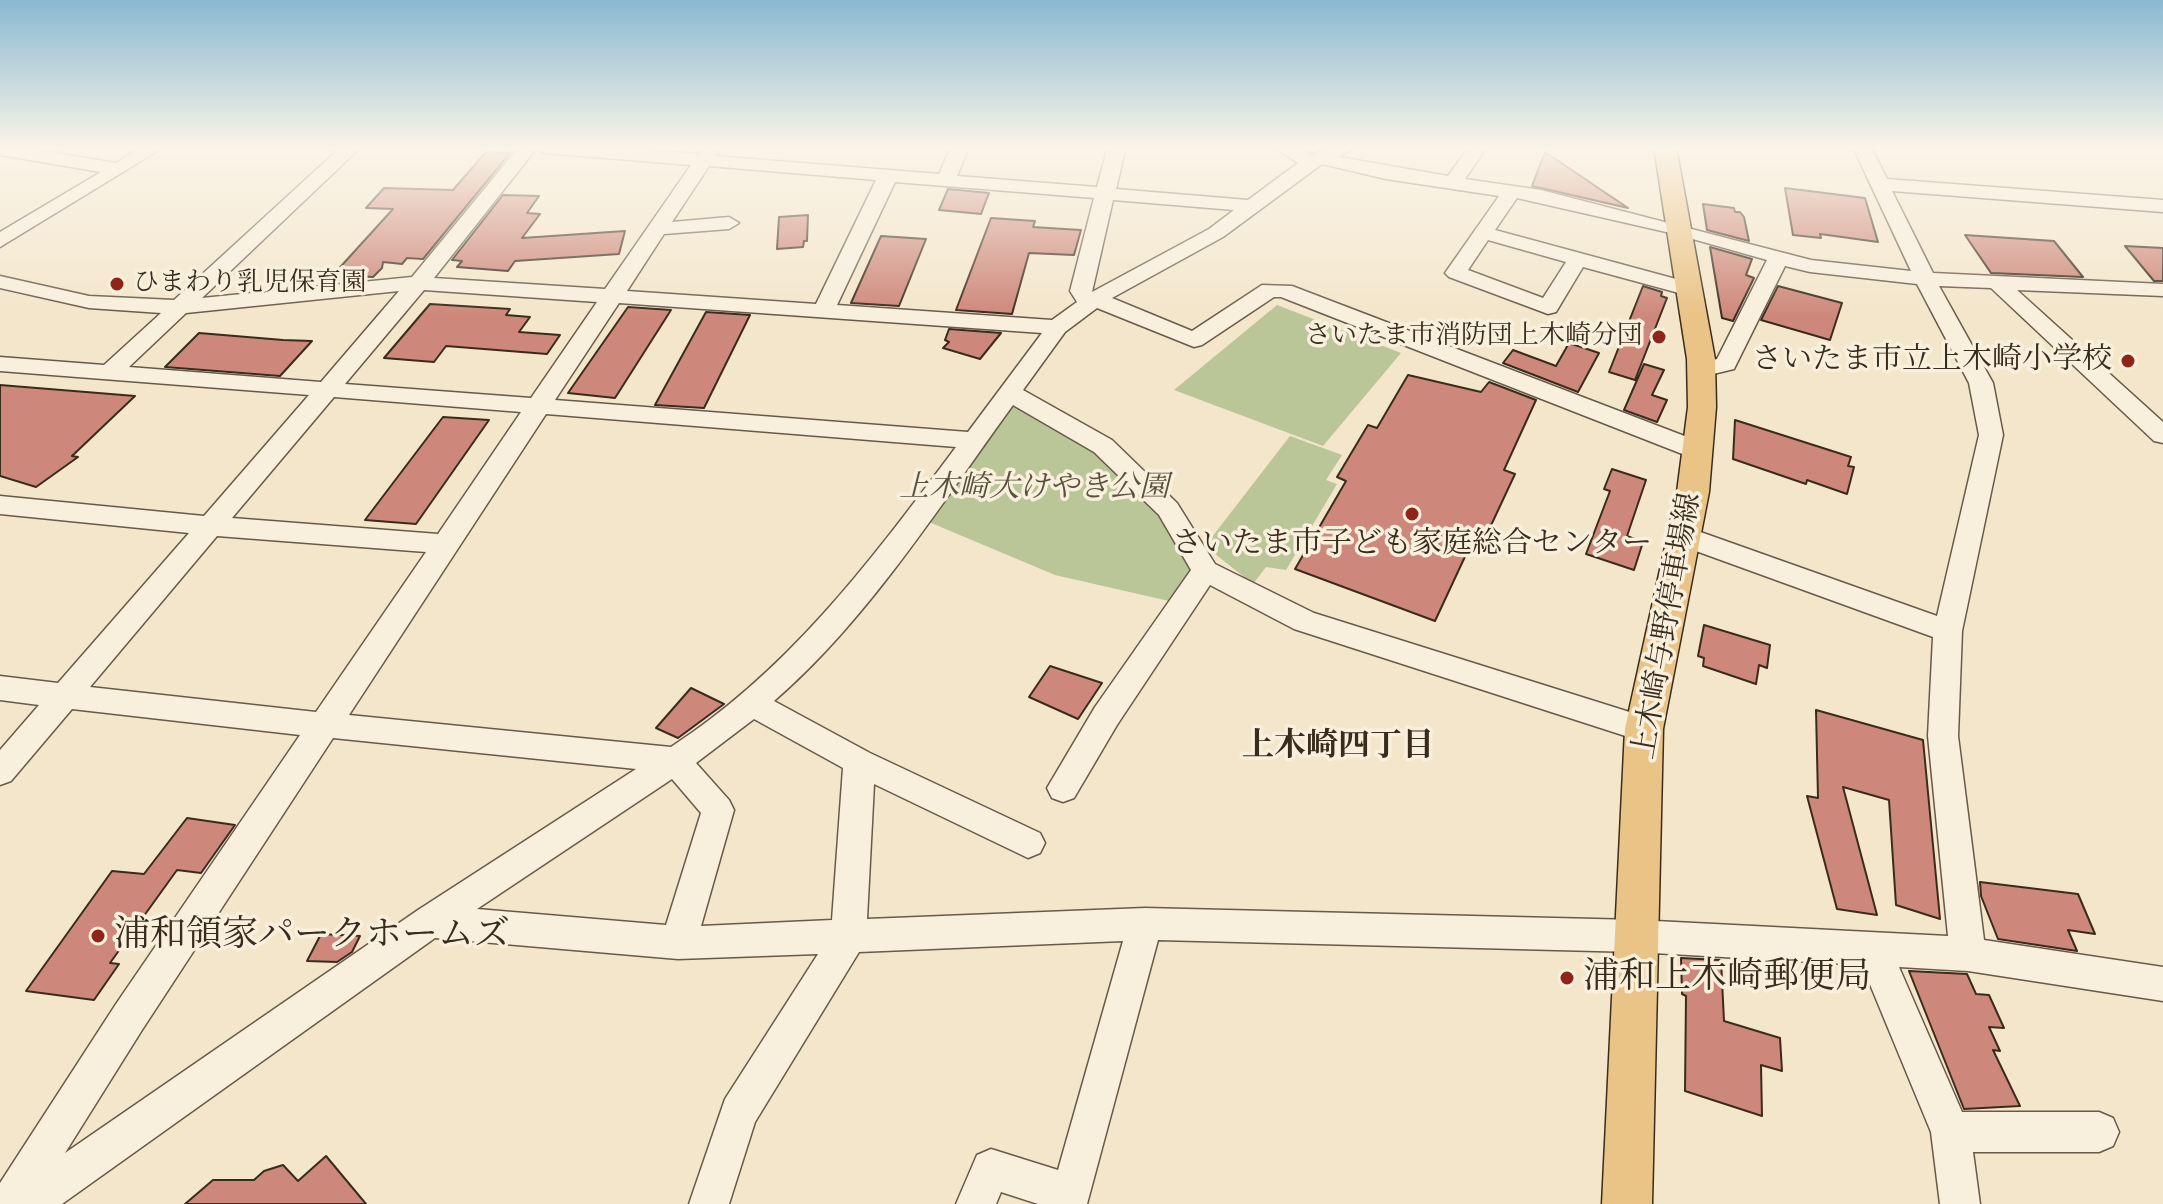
<!DOCTYPE html>
<meta charset="utf-8">
<style>
body{margin:0}
canvas{display:block;background:#f4e6cb}
</style>
<canvas width="2163" height="1204"></canvas>
<script>
const g = document.querySelector('canvas').getContext('2d');
g.lineJoin = 'round';
function fillPath(path, color) { g.fillStyle = color; g.fill(path, 'evenodd'); }
function strokePath(path, color, width, dash) { g.strokeStyle = color; g.lineWidth = width; g.lineCap = dash ? 'butt' : 'round'; g.setLineDash(dash || []); g.stroke(path); }
function write(font, color, halo, rows, align = 'center') {
  g.font = font + ' Alegreya,"Noto Serif JP",serif'; g.lineWidth = 7; g.setLineDash([]); g.textBaseline = 'middle'; g.strokeStyle = halo; g.fillStyle = color; for (const [text, x, y, turn = 0] of rows) {
    g.save(); g.translate(x, y); g.rotate((+turn || 0) * Math.PI / 180); g.textAlign = isNaN(turn) ? turn : align; if (halo) g.strokeText(text, 0, 0); g.fillText(text, 0, 0); g.restore();
  }
}
const green = new Path2D(`
 M 1277,305 L 1401,353 L 1323,446 L 1174,390 Z
 M 1008,392 L 1103,446 L 1168,509 L 1205,571 L 1182,604 L 1055,575 L 917,517 Z
 M 1290,436 L 1342,455 L 1326,480 L 1337,484 L 1286,570 L 1266,567 L 1253,584 L 1205,546 Z`);
const building = new Path2D(`
 M 486,152 L 510,153 L 423,259 L 407,258 L 402,264 L 383,262 L 382,268 L 373,277 L 333,275 L 393,209 L 366,208 L 384,188 L 453,190 Z
 M 1545,152 L 1628,208 L 1532,186 Z
 M 1785,188 L 1865,198 L 1878,242 L 1820,234 L 1821,238 L 1793,235 Z
 M 948,189 L 989,193 L 981,214 L 939,210 Z
 M 503,195 L 539,196 L 527,213 L 540,214 L 522,238 L 625,231 L 619,254 L 515,261 L 508,271 L 457,267 L 462,261 L 452,260 Z
 M 1703,204 L 1734,208 L 1735,212 L 1740,212 L 1744,217 L 1749,241 L 1707,230 Z
 M 808,215 L 807,241 L 804,241 L 803,247 L 777,249 L 779,217 Z
 M 991,218 L 1035,221 L 1033,227 L 1081,230 L 1074,255 L 1029,253 L 1012,314 L 956,310 Z
 M 1965,235 L 2054,241 L 2083,277 L 1991,273 Z
 M 881,236 L 926,239 L 899,306 L 851,303 Z
 M 2125,246 L 2163,248 L 2163,281 L 2154,281 Z
 M 1710,247 L 1752,259 L 1746,275 L 1754,278 L 1733,321 L 1722,318 Z
 M 1643,286 L 1662,292 L 1661,296 L 1667,298 L 1635,380 L 1609,372 Z
 M 1778,286 L 1842,303 L 1830,340 L 1761,320 Z
 M 430,304 L 510,309 L 506,315 L 530,317 L 519,332 L 560,335 L 547,354 L 446,346 L 434,362 L 384,358 Z
 M 628,307 L 671,310 L 615,398 L 568,393 Z
 M 706,312 L 750,315 L 704,408 L 655,405 Z
 M 949,329 L 1001,333 L 980,359 L 943,348 L 949,342 L 945,340 Z
 M 199,333 L 283,340 L 312,341 L 280,376 L 165,367 Z
 M 1569,343 L 1599,353 L 1578,392 L 1503,363 L 1513,350 L 1556,366 Z
 M 1644,364 L 1664,370 L 1652,395 L 1667,400 L 1657,422 L 1624,410 Z
 M 1408,375 L 1481,392 L 1489,382 L 1536,400 L 1504,470 L 1515,474 L 1479,551 L 1469,548 L 1435,621 L 1295,569 L 1346,481 L 1337,477 L 1368,425 L 1377,428 Z
 M 0,385 L 135,396 L 72,456 L 78,457 L 36,487 L 0,476 Z
 M 443,417 L 489,420 L 416,524 L 365,520 Z
 M 1735,420 L 1851,457 L 1848,466 L 1854,467 L 1847,494 L 1807,480 L 1806,484 L 1733,459 Z
 M 1612,469 L 1646,480 L 1627,536 L 1643,542 L 1634,570 L 1586,554 L 1610,491 L 1604,489 Z
 M 1704,625 L 1770,645 L 1767,668 L 1759,665 L 1756,684 L 1703,666 L 1704,658 L 1698,656 Z
 M 1050,666 L 1102,683 L 1078,719 L 1029,697 Z
 M 691,688 L 724,704 L 678,738 L 656,728 Z
 M 1816,710 L 1923,740 L 1940,919 L 1896,905 L 1889,800 L 1843,787 L 1877,915 L 1837,909 L 1807,796 L 1818,798 Z
 M 187,818 L 235,825 L 201,873 L 177,870 L 110,963 L 119,964 L 94,1000 L 26,991 L 112,871 L 144,874 Z
 M 1980,882 L 2078,894 L 2095,934 L 2068,930 L 2077,951 L 1998,939 L 1981,896 Z
 M 321,934 L 360,936 L 352,952 L 337,962 L 307,961 Z
 M 1681,958 L 1721,960 L 1724,1021 L 1780,1038 L 1782,1071 L 1761,1065 L 1762,1116 L 1685,1091 L 1686,996 L 1682,994 Z
 M 1909,971 L 1967,974 L 1976,994 L 1989,995 L 2004,1028 L 1989,1027 L 2000,1051 L 1993,1050 L 2020,1106 L 1964,1109 Z
 M 326,1156 L 366,1204 L 185,1204 L 213,1180 L 254,1180 L 264,1171 L 283,1165 L 298,1181 Z`);
const minor = new Path2D(`
 M 0,147 L 20,147 L 116,163 L 142,147 L 164,147 L 0,247 L 0,232 L 101,172 L 0,155 Z
 M 341,147 L 361,147 L 202,298 L 412,277 L 519,147 L 609,147 L 698,154 L 703,147 L 721,147 L 715,156 L 939,174 L 951,147 L 969,147 L 957,176 L 1097,187 L 1108,147 L 1126,147 L 1116,189 L 1248,200 L 1298,163 L 1274,147 L 1297,147 L 1312,155 L 1331,147 L 1356,147 L 1339,157 L 1448,176 L 1469,147 L 1487,147 L 1465,179 L 1541,190 L 1811,260 L 1911,271 L 1853,147 L 1871,147 L 1887,179 L 2163,200 L 2163,212 L 1892,191 L 1933,273 L 2163,284 L 2163,296 L 2017,290 L 2163,422 L 2163,443 L 2154,441 L 1991,288 L 1939,286 L 1993,383 L 2003,435 L 1962,631 L 1958,736 L 1984,940 L 2163,967 L 2163,1001 L 1968,971 L 1899,967 L 1962,1112 L 2099,1112 L 2113,1118 L 2119,1132 L 2113,1146 L 2099,1152 L 1973,1152 L 1980,1204 L 1940,1204 L 1931,1132 L 1862,965 L 1636,952 L 1158,940 L 1087,1204 L 1038,1204 L 1001,1192 L 996,1204 L 956,1204 L 977,1155 L 991,1149 L 1058,1170 L 1123,941 L 859,952 L 755,1122 L 729,1204 L 689,1204 L 725,1099 L 818,954 L 678,959 L 435,938 L 62,1204 L 0,1204 L 0,1183 L 116,1004 L 300,735 L 72,709 L 11,781 L 0,785 L 0,750 L 39,705 L 0,700 L 0,676 L 58,683 L 189,533 L 0,514 L 0,496 L 204,516 L 309,395 L 0,371 L 0,357 L 104,365 L 161,313 L 89,308 L 0,288 L 0,276 L 89,296 L 174,300 ZM 536,149 L 544,153 L 691,165 L 605,289 L 434,278 ZM 1322,164 L 1386,179 L 1499,196 L 1445,273 L 1449,277 L 1548,314 L 1556,312 L 1583,267 L 1690,296 L 1701,290 L 1698,285 L 1495,230 L 1517,198 L 1675,234 L 1767,260 L 1717,359 L 1693,365 L 1689,370 L 1693,375 L 1701,377 L 1734,369 L 1785,266 L 1810,272 L 1917,284 L 1969,383 L 1979,435 L 1937,616 L 1692,529 L 1683,527 L 1674,529 L 1670,536 L 1674,543 L 1933,637 L 1928,736 L 1948,936 L 1636,920 L 1145,908 L 867,919 L 874,784 L 1028,858 L 1040,853 L 1045,843 L 1040,833 L 870,753 L 774,701 C 867,621 941,504 1013,405 L 1094,452 L 1159,515 L 1191,570 L 1095,707 L 1047,788 L 1052,798 L 1063,802 L 1074,798 L 1117,725 L 1210,585 L 1294,629 L 1644,742 L 1655,738 L 1659,729 L 1655,720 L 1314,613 L 1215,564 L 1177,503 L 1112,440 L 1023,390 L 1065,332 L 1097,308 L 1194,347 L 1202,345 L 1274,297 L 1281,297 L 1690,457 L 1708,457 L 1711,451 L 1708,445 L 1292,286 L 1262,285 L 1192,331 L 1112,298 L 1223,237 ZM 709,166 L 876,180 L 816,304 L 627,291 L 664,234 L 729,229 L 739,223 L 729,217 L 672,222 ZM 895,182 L 1094,198 L 1070,291 L 1077,302 L 1052,320 L 837,305 ZM 1113,200 L 1234,210 L 1209,229 L 1092,292 ZM 1488,240 L 1566,262 L 1543,298 L 1468,270 ZM 424,290 L 597,302 L 531,398 L 345,384 ZM 399,291 L 321,382 L 129,367 L 186,313 ZM 619,303 L 1042,333 L 968,432 L 555,400 ZM 334,397 L 521,412 L 438,534 L 232,518 ZM 546,414 L 956,447 C 872,559 791,669 671,747 L 349,715 ZM 217,536 L 426,552 L 316,712 L 90,687 ZM 754,719 L 843,768 L 832,920 L 701,926 L 734,810 L 729,800 L 696,763 ZM 333,738 L 636,769 L 418,910 L 65,1153 L 142,1030 ZM 672,779 L 701,813 L 666,925 L 477,909 Z`);
const major = new Path2D(`
 M 1654,147 L 1676,147 L 1715,359 L 1716,407 L 1709,492 L 1663,729 L 1652,1204 L 1602,1204 L 1625,729 L 1677,492 L 1688,407 L 1687,359 Z`);
const markers = [
 [117,284,8,"#8f2418"],
 [1659,337,8,"#8f2418"],
 [2128,361,8,"#8f2418"],
 [1412,514,8,"#8f2418"],
 [98,936,8,"#8f2418"],
 [1567,978,8,"#8f2418"]
];
const farPoinames = [
 ["ひまわり乳児保育園",133,284],
 ["さいたま市消防団上木崎分団",1643,337,"right"]
];
const poiNames = [
 ["さいたま市立上木崎小学校",2112,361],
 ["さいたま市子ども家庭総合センター",1412,545,"center"]
];
const parkNames = [
 ["上木崎大けやき公園",1034,489]
];
const streetNames = [
 ["上木崎与野停車場線",1668,626,-80]
];
const neighbourhoodNames = [
 ["上木崎四丁目",1338,747]
];
const nearPoinames = [
 ["浦和領家パークホームズ",114,936],
 ["浦和上木崎郵便局",1583,978]
];
fillPath(green, '#bac598');
fillPath(building, '#ce887b');
strokePath(building, '#392c1c', 2);
strokePath(minor, '#685a48', 3);
strokePath(major, '#392c1c', 3);
fillPath(minor, '#f8efdd');
fillPath(major, '#eac386');
const sky = g.createLinearGradient(0, 0, 0, 315);
sky.addColorStop(0, '#8ab9d2');
sky.addColorStop(0.47, '#faf4e8');
sky.addColorStop(1, '#faf4e800');
g.fillStyle = sky;
g.fillRect(0, 0, 2163, 315);
for (const [x, y, r, color] of markers) { const dot = new Path2D(); dot.arc(x, y, r, 0, 2 * Math.PI); g.fillStyle = color; g.fill(dot); strokePath(dot, '#f8efdd', 3); }
write('26px', '#392c1c', '#f8efdd', farPoinames, 'left');
write('30px', '#392c1c', '#f8efdd', poiNames, 'right');
write('italic 30px', '#59523b', '#f8efdd', parkNames);
write('30px', '#392c1c', '#f8efdd', streetNames);
write('bold 32px', '#392c1c', '#f8efdd', neighbourhoodNames);
write('36px', '#392c1c', '#f8efdd', nearPoinames, 'left');
</script>
